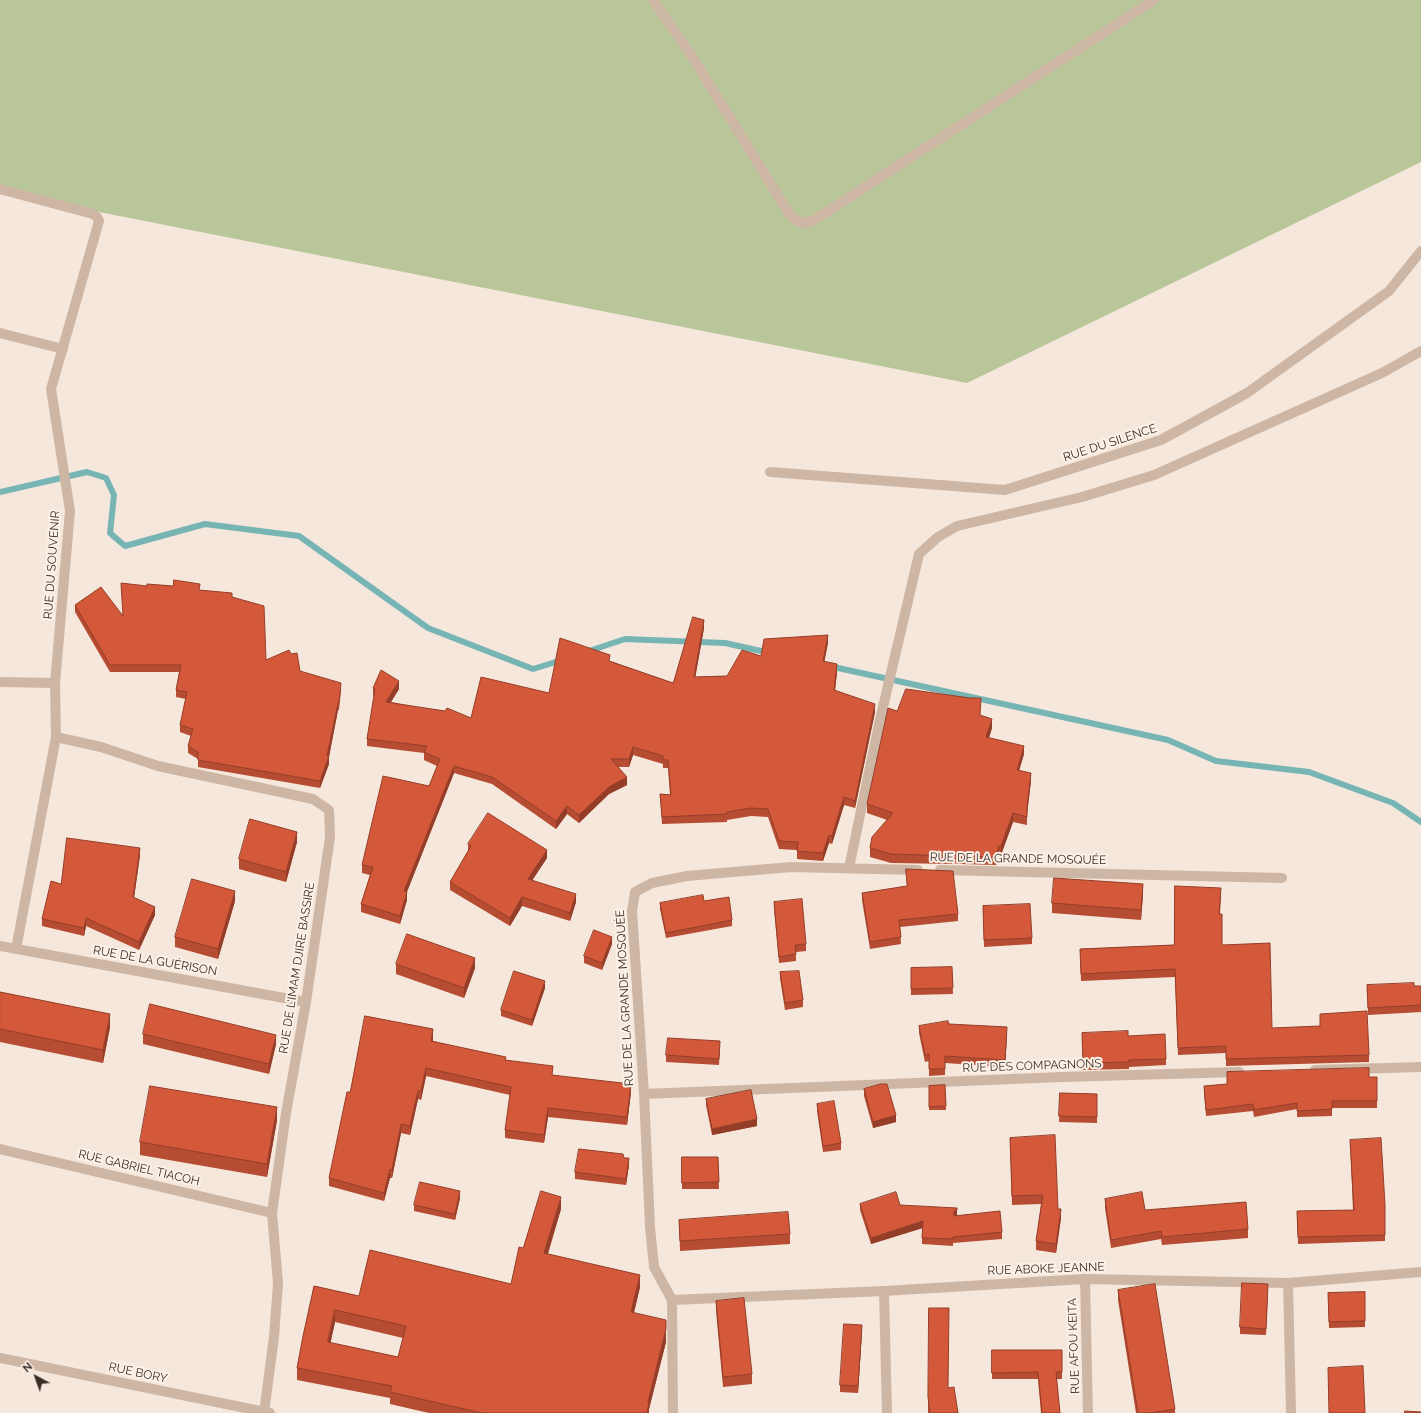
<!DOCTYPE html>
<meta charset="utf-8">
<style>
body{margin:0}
#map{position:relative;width:1421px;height:1413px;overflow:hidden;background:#f5e7db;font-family:Raleway,sans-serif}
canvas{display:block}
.north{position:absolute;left:16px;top:1357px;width:40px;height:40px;-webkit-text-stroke:3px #fcf2e8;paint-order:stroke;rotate:319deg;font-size:11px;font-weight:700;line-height:16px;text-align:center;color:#3a2c27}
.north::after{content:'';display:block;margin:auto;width:14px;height:18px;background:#3a2c27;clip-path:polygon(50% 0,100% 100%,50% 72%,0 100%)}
</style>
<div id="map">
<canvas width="1421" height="1413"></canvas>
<div class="north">N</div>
</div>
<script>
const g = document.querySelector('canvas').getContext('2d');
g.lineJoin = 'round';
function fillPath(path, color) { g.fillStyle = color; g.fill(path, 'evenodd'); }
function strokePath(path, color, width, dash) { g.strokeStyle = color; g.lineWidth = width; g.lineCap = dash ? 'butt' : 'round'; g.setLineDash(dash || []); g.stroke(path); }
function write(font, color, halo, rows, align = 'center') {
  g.font = font + ' Raleway,sans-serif'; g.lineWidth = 4; g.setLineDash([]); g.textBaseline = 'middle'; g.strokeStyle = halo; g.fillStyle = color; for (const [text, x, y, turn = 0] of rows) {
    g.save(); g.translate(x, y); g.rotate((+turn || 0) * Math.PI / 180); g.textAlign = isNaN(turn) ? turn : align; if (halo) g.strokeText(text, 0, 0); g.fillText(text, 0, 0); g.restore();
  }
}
const green = new Path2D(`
 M 0,0 L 1421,0 L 1421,162 L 967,383 L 89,210 L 0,185 Z`);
const stream = new Path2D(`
 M 0,492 L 87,472 L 106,478 L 114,495 L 110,533 L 125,546 L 205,524 L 299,536 L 428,628 L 533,669 L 562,660
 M 586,652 L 625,639 L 725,643 L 770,653
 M 829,666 L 1168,740 L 1216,761 L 1309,772 L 1393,803 L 1421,822`);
const minor = new Path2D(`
 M 653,0 L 693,58 L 790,215 L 801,223 L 811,222 L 1154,0
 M 0,189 L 93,214 L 97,217 L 99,221 L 51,389 L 70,511 L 55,683 L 56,737 L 16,949
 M 0,333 L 63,349
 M 770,472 L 1005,490 L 1161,440 L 1247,393 L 1389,291 L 1421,251
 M 0,682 L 55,683
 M 56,737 L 101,747 L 158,766 L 313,799 L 329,810 L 330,837 L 306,1002 L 286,1113 L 272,1213 L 278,1283 L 274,1337 L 264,1413
 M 849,868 L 879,724 L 919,554 L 938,537 L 957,526 L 1082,497 L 1154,475 L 1382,373 L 1421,351
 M 940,870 L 1282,878
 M 0,946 L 306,1002
 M 1315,1070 L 1421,1067
 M 644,1094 L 1062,1077 L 1239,1072
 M 0,1149 L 272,1213
 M 1085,1279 L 1088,1413
 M 1288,1283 L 1291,1413
 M 884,1291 L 887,1413
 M 672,1300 L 884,1291 L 1085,1279 L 1288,1283 L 1421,1272
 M 0,1358 L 270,1413
 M 673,1413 L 672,1300 L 654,1267 L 650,1227 L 644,1094 L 632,911 L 635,892 L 652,883 L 687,876 L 791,867 L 918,870`);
const wall = new Path2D(`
 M 147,586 L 200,590 L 232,597 L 266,660 L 300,671 L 341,690 L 339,710 L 338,710 L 329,756 L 329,764 L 320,788 L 198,767 L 198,759 L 188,753 L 188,746 L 191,736 L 180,732 L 180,725 L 186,699 L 176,697 L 176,690 L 179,672 L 110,672 L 75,612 L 75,605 L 122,615 Z
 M 704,628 L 695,677 L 727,676 L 761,656 L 828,643 L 824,661 L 837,672 L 835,691 L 875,712 L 855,808 L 844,805 L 832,844 L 829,843 L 823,861 L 797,859 L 797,850 L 779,849 L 768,817 L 751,816 L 727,820 L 727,822 L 662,824 L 660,794 L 670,795 L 668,768 L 663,768 L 663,764 L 633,755 L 629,767 L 618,767 L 627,785 L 609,794 L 579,823 L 567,814 L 556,829 L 492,784 L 454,773 L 407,892 L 407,900 L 400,924 L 361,912 L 361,904 L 370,875 L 362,873 L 362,865 L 429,786 L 437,766 L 424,760 L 424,753 L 367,746 L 367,739 L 374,696 L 373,696 L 373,688 L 399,689 L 391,702 L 471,718 L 549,693 L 610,661 L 673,683 Z
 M 897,711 L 981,715 L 992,728 L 989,738 L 1024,754 L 1019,770 L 1031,781 L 1027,814 L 1027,825 L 1013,822 L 1001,855 L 999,854 L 996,865 L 961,864 L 952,863 L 952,864 L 891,863 L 870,857 L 870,848 L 887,820 L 867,813 L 867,804 Z
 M 297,842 L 286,882 L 239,869 L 239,859 Z
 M 468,844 L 547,858 L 532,880 L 576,902 L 570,921 L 522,906 L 510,926 L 450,890 L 450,882 L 468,851 Z
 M 140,855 L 134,898 L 155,915 L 139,950 L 86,926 L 84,936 L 42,926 L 42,919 L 61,884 Z
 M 906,869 L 958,914 L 958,921 L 900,927 L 901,944 L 870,949 L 862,900 L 862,893 L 907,886 Z
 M 1143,894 L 1141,920 L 1052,913 L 1052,903 Z
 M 1221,896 L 1220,914 L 1222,945 L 1272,1028 L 1369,1055 L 1369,1062 L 1226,1066 L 1226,1053 L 1178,1055 L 1175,977 L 1081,981 L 1080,949 L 1174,945 Z
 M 235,901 L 218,959 L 175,947 L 175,937 Z
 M 704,901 L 732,920 L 732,926 L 666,938 L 660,909 L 660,903 Z
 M 774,902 L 806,944 L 806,951 L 796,952 L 796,961 L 779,963 L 774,909 Z
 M 983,906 L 1032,938 L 1032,944 L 984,947 Z
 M 612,944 L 602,970 L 584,963 L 584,956 Z
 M 396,964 L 475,968 L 464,998 L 396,974 Z
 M 952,967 L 953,994 L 911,995 L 911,968 Z
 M 780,972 L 803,1000 L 803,1007 L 785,1010 L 780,978 Z
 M 1367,985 L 1421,986 L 1421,1012 L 1368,1015 Z
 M 545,988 L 532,1026 L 501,1016 L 501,1010 Z
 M 0,992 L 110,1027 L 103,1063 L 0,1042 Z
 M 949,1024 L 1007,1034 L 1005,1067 L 945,1063 L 945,1075 L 929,1076 L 929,1061 L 925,1062 L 919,1033 L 919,1026 Z
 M 143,1034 L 276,1044 L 269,1074 L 143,1044 Z
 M 1128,1036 L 1166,1059 L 1166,1065 L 1129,1067 L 1129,1069 L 1083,1070 L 1082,1039 Z
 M 433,1038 L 433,1041 L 506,1060 L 553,1075 L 631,1092 L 627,1125 L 548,1117 L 544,1143 L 505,1138 L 505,1130 L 510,1095 L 426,1076 L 421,1100 L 418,1099 L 410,1135 L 401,1133 L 392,1178 L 390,1178 L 384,1201 L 329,1186 L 329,1178 L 350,1092 Z
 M 720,1048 L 719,1065 L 666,1062 L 666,1055 Z
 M 1369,1077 L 1377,1077 L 1377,1108 L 1332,1108 L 1332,1116 L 1297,1117 L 1297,1109 L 1254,1117 L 1253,1111 L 1206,1116 L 1204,1093 L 1204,1086 Z
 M 945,1085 L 946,1110 L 929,1110 L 929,1086 Z
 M 864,1089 L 896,1122 L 873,1128 L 864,1096 Z
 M 1060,1093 L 1097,1094 L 1097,1123 L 1059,1122 Z
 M 706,1099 L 757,1126 L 712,1135 L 706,1105 Z
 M 817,1104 L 841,1143 L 841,1150 L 823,1152 L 817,1111 Z
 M 277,1120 L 267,1177 L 140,1155 L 140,1142 Z
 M 1010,1138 L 1058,1209 L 1061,1218 L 1056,1253 L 1036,1250 L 1036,1241 L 1041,1204 L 1012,1205 Z
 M 1350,1140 L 1385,1205 L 1385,1241 L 1298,1244 L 1297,1211 L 1353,1210 Z
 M 682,1157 L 718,1157 L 719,1189 L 682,1189 Z
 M 624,1158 L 629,1165 L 626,1185 L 575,1179 L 575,1172 Z
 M 460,1198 L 455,1220 L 414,1211 L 414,1205 Z
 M 1105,1199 L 1145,1210 L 1248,1229 L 1248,1238 L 1162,1245 L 1161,1239 L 1111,1248 L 1105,1208 Z
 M 860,1204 L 900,1205 L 957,1215 L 1002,1232 L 1002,1239 L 953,1243 L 953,1246 L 922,1244 L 922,1228 L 871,1244 L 860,1210 Z
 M 561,1209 L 548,1254 L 640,1287 L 634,1313 L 666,1342 L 649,1409 L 649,1413 L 429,1413 L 390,1404 L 390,1398 L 297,1380 L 297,1368 L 314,1286 L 359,1296 L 511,1284 L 523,1248 ZM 335,1322 L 403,1338 L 398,1357 L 330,1343 Z
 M 679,1220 L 790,1234 L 790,1244 L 680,1251 Z
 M 1118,1290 L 1175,1409 L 1175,1413 L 1136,1413 L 1118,1300 Z
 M 1268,1291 L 1266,1335 L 1240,1334 L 1240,1327 Z
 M 1365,1292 L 1365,1327 L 1329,1328 L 1328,1293 Z
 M 716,1301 L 752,1374 L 752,1384 L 723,1387 L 716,1311 Z
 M 862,1331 L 858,1393 L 840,1392 L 840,1385 Z
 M 992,1350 L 1062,1350 L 1062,1379 L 1056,1379 L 1060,1413 L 1041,1413 L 1038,1379 L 992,1379 Z
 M 948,1388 L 958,1413 L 928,1413 L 928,1397 Z`);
const shadedWall = new Path2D(`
 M 704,620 L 704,628 L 694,685 L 694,677 Z
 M 828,635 L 828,643 L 823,669 L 823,661 Z
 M 837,664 L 837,672 L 834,698 L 834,690 Z
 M 399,681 L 399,689 L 386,710 L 386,702 Z
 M 338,703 L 338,710 L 329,757 L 329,756 L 329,764 L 320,788 L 320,781 L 327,756 Z
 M 875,704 L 875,712 L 855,808 L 855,801 Z
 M 992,719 L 992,728 L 986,746 L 986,737 Z
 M 1024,746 L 1024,754 L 1017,778 L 1017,770 Z
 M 633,747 L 633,755 L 629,767 L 629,759 Z
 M 454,766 L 454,773 L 404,899 L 404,891 Z
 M 1031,773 L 1031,781 L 1027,814 L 1027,806 Z
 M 627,777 L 627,785 L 609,794 L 579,823 L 579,815 L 609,787 Z
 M 844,797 L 844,805 L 832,844 L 832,836 Z
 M 567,806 L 567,814 L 556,829 L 556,821 Z
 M 1013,813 L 1013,822 L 1001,855 L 1001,846 Z
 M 297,832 L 297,842 L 286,882 L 286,872 Z
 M 829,835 L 829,843 L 823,861 L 823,853 Z
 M 999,846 L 999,854 L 996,865 L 996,857 Z
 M 140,848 L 140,855 L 133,905 L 133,897 Z
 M 547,850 L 547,858 L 528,887 L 528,879 Z
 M 1143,884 L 1143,894 L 1141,920 L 1141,910 Z
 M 235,891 L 235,901 L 218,959 L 218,949 Z
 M 407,892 L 407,900 L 400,924 L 400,916 Z
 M 576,894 L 576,902 L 570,921 L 570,913 Z
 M 522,897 L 522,906 L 510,926 L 510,918 Z
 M 155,907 L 155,915 L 139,950 L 139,942 Z
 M 86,918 L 86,926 L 84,936 L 84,928 Z
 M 612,937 L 612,944 L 602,970 L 602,963 Z
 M 475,958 L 475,968 L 464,998 L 464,988 Z
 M 545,981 L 545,988 L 532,1026 L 532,1020 Z
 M 110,1014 L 110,1027 L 103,1063 L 103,1050 Z
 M 1007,1027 L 1007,1034 L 1005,1067 L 1005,1060 Z
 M 433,1029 L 433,1038 L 431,1049 L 431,1041 Z
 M 276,1035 L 276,1044 L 269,1074 L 269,1064 Z
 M 426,1068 L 426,1076 L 421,1100 L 421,1091 Z
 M 631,1084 L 631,1092 L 627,1125 L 627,1117 Z
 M 418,1091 L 418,1099 L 410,1135 L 410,1126 Z
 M 277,1107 L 277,1120 L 267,1177 L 267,1164 Z
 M 548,1108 L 548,1117 L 544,1143 L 544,1135 Z
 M 896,1115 L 896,1122 L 873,1128 L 873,1122 Z
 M 757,1119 L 757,1126 L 712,1135 L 712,1129 Z
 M 401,1124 L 401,1133 L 392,1178 L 392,1170 Z
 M 629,1158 L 629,1165 L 626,1185 L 626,1179 Z
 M 390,1169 L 390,1178 L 384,1201 L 384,1193 Z
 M 460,1191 L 460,1198 L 455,1220 L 455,1214 Z
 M 561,1197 L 561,1209 L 544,1265 L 544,1253 Z
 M 1061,1209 L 1061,1218 L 1056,1253 L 1056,1244 Z
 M 957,1210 L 957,1216 L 954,1222 L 954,1211 Z
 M 923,1221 L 923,1228 L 871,1244 L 871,1238 Z
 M 640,1275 L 640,1287 L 631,1324 L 631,1312 Z
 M 335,1310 L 335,1322 L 328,1355 L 328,1342 Z
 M 862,1325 L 862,1331 L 858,1393 L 858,1386 Z
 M 666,1329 L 666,1342 L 649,1409 L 649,1413 L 647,1413 L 648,1402 Z`);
const building = new Path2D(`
 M 174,580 L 200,584 L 199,590 L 232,593 L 232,597 L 264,606 L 266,660 L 289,650 L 291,654 L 297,653 L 300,671 L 341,683 L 339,703 L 338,703 L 327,756 L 329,756 L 320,781 L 198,760 L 198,752 L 188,746 L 193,729 L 180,725 L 187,692 L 176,690 L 181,665 L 110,665 L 75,605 L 101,587 L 123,616 L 121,583 L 147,586 L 147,584 L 173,586 Z
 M 693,617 L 704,620 L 694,677 L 727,676 L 742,650 L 761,656 L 764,639 L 828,635 L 823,661 L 837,664 L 834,690 L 875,704 L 855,801 L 844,797 L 832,836 L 829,835 L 823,853 L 797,851 L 798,842 L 779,841 L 768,809 L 751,808 L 727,812 L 727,814 L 662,817 L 660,794 L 671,795 L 668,760 L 663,760 L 663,756 L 633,747 L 629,759 L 611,759 L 627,777 L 609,787 L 579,815 L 567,806 L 556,821 L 492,777 L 454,766 L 404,891 L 407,892 L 400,916 L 361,904 L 373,867 L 362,865 L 383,776 L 429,786 L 440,759 L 424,752 L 427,746 L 367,739 L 375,689 L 373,688 L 381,670 L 399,681 L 386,702 L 445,711 L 447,708 L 471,718 L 481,677 L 549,693 L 560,638 L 610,655 L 609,661 L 673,683 Z
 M 906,689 L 970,698 L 981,698 L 980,715 L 992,719 L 986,737 L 1024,746 L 1017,770 L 1031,773 L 1027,806 L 1027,817 L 1013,813 L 1001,846 L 999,846 L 996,857 L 961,856 L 952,854 L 952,856 L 891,854 L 870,848 L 872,837 L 893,813 L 867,804 L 888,708 L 897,711 Z
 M 488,813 L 547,850 L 528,879 L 576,894 L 570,913 L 522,897 L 510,918 L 450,882 L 471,846 L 468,844 Z
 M 250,819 L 297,832 L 286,872 L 239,859 Z
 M 67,838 L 140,848 L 133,897 L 155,907 L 139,942 L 86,918 L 84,928 L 42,919 L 51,881 L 61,884 Z
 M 906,869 L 953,871 L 958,914 L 899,920 L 901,937 L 870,942 L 862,893 L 907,886 Z
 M 1054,878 L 1143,884 L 1141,910 L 1052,903 Z
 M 192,879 L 235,891 L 218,949 L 175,937 Z
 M 1175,886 L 1221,888 L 1219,914 L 1222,914 L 1222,945 L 1270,943 L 1272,1028 L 1320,1026 L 1320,1014 L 1367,1011 L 1369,1055 L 1226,1059 L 1226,1046 L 1178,1048 L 1175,969 L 1081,974 L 1080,949 L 1174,945 Z
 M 703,895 L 704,901 L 729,897 L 732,920 L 666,933 L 660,903 Z
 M 802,899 L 806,944 L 795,945 L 796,954 L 779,957 L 774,902 Z
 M 1030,904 L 1032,938 L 984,940 L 983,906 Z
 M 594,930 L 612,937 L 602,963 L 584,956 Z
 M 407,934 L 475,958 L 464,988 L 396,964 Z
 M 952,967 L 953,988 L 911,989 L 911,968 Z
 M 514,971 L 545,981 L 532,1020 L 501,1010 Z
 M 799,971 L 803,1000 L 785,1003 L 780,972 Z
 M 1414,983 L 1414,986 L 1421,986 L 1421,1005 L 1368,1008 L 1367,985 Z
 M 0,992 L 110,1014 L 103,1050 L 0,1029 Z
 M 150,1004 L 276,1035 L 269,1064 L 143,1034 Z
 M 365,1016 L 433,1029 L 431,1041 L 506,1057 L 505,1060 L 553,1066 L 552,1075 L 631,1084 L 627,1117 L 548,1108 L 544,1135 L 505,1130 L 511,1087 L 426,1068 L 421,1091 L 418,1091 L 410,1126 L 401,1124 L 392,1170 L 390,1169 L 384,1193 L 329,1178 L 347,1092 L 350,1092 Z
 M 948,1021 L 949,1024 L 1007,1027 L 1005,1060 L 945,1056 L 945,1069 L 929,1069 L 929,1054 L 925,1055 L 919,1026 Z
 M 1128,1031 L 1128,1036 L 1165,1034 L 1166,1059 L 1129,1060 L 1129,1062 L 1083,1063 L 1082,1033 Z
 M 668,1038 L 720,1041 L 719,1059 L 666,1055 Z
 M 1369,1068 L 1369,1077 L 1377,1077 L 1377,1101 L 1332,1101 L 1332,1109 L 1297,1111 L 1297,1103 L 1254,1110 L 1253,1104 L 1206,1110 L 1204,1086 L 1227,1084 L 1227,1072 Z
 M 881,1084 L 887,1084 L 896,1115 L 873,1122 L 864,1089 Z
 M 945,1085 L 946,1106 L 929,1107 L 929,1086 Z
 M 150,1086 L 277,1107 L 267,1164 L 140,1142 Z
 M 751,1090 L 757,1119 L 712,1129 L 706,1099 Z
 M 1060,1093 L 1097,1094 L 1097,1117 L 1059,1116 Z
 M 834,1101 L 841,1143 L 823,1146 L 817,1104 Z
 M 1055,1135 L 1058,1209 L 1061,1209 L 1056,1244 L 1036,1241 L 1043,1195 L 1012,1196 L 1010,1138 Z
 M 1381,1138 L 1385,1205 L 1385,1235 L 1298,1237 L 1297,1211 L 1354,1210 L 1350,1140 Z
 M 579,1149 L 623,1154 L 624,1158 L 629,1158 L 626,1179 L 575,1172 Z
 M 682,1157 L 718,1157 L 719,1182 L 682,1183 Z
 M 420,1182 L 460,1191 L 455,1214 L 414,1205 Z
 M 541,1191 L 561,1197 L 544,1253 L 640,1275 L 631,1312 L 666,1320 L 666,1329 L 648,1402 L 649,1402 L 647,1413 L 482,1413 L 390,1392 L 392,1386 L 297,1368 L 303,1336 L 314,1286 L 359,1296 L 370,1250 L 511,1284 L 519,1247 L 523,1248 ZM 335,1310 L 406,1326 L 398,1357 L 328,1342 Z
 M 896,1192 L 900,1205 L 957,1208 L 957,1210 L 954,1211 L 954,1216 L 1000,1211 L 1002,1232 L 953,1237 L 953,1239 L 922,1238 L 923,1221 L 871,1238 L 860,1204 Z
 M 1142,1192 L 1145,1210 L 1246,1202 L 1248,1229 L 1162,1237 L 1161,1231 L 1111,1240 L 1105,1199 Z
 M 788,1212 L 790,1234 L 680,1241 L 679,1220 Z
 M 1242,1283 L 1268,1284 L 1266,1329 L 1240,1327 Z
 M 1155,1284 L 1175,1409 L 1150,1413 L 1138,1413 L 1118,1290 Z
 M 1365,1292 L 1365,1321 L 1329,1322 L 1328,1293 Z
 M 744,1298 L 752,1374 L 723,1377 L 716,1301 Z
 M 929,1308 L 949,1308 L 948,1388 L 954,1387 L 958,1413 L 930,1413 L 928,1397 Z
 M 844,1324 L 862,1325 L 858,1386 L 840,1385 Z
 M 992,1350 L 1062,1350 L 1062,1372 L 1056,1372 L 1060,1413 L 1042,1413 L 1038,1372 L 992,1373 Z
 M 1363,1366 L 1365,1413 L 1329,1413 L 1328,1368 Z
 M 1405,1411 L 1421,1412 L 1421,1413 L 1405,1413 Z`);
const streetNames = [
 ["RUE DU SILENCE",1110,443,-18],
 ["RUE DU SOUVENIR",52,565,-86],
 ["RUE DE LA GRANDE MOSQUÉE",1018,859,1],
 ["RUE DE LA GUÉRISON",155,961,10],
 ["RUE DE L'IMAM DJIRE BASSIRE",297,968,-81],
 ["RUE DE LA GRANDE MOSQUÉE",625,998,-93],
 ["RUE DES COMPAGNONS",1032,1066,-2],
 ["RUE GABRIEL TIACOH",139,1168,13],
 ["RUE ABOKE JEANNE",1046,1269,-2],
 ["RUE AFOU KEITA",1074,1346,-92],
 ["RUE BORY",138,1373,12]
];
fillPath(green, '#b9c699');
strokePath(stream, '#77b5b5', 6);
strokePath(minor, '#ceb6a5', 10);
fillPath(wall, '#b64c32');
fillPath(shadedWall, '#943e29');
fillPath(building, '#d4583a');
strokePath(building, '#943e29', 1);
write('12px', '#3a2c27', '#fcf2e8', streetNames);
</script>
